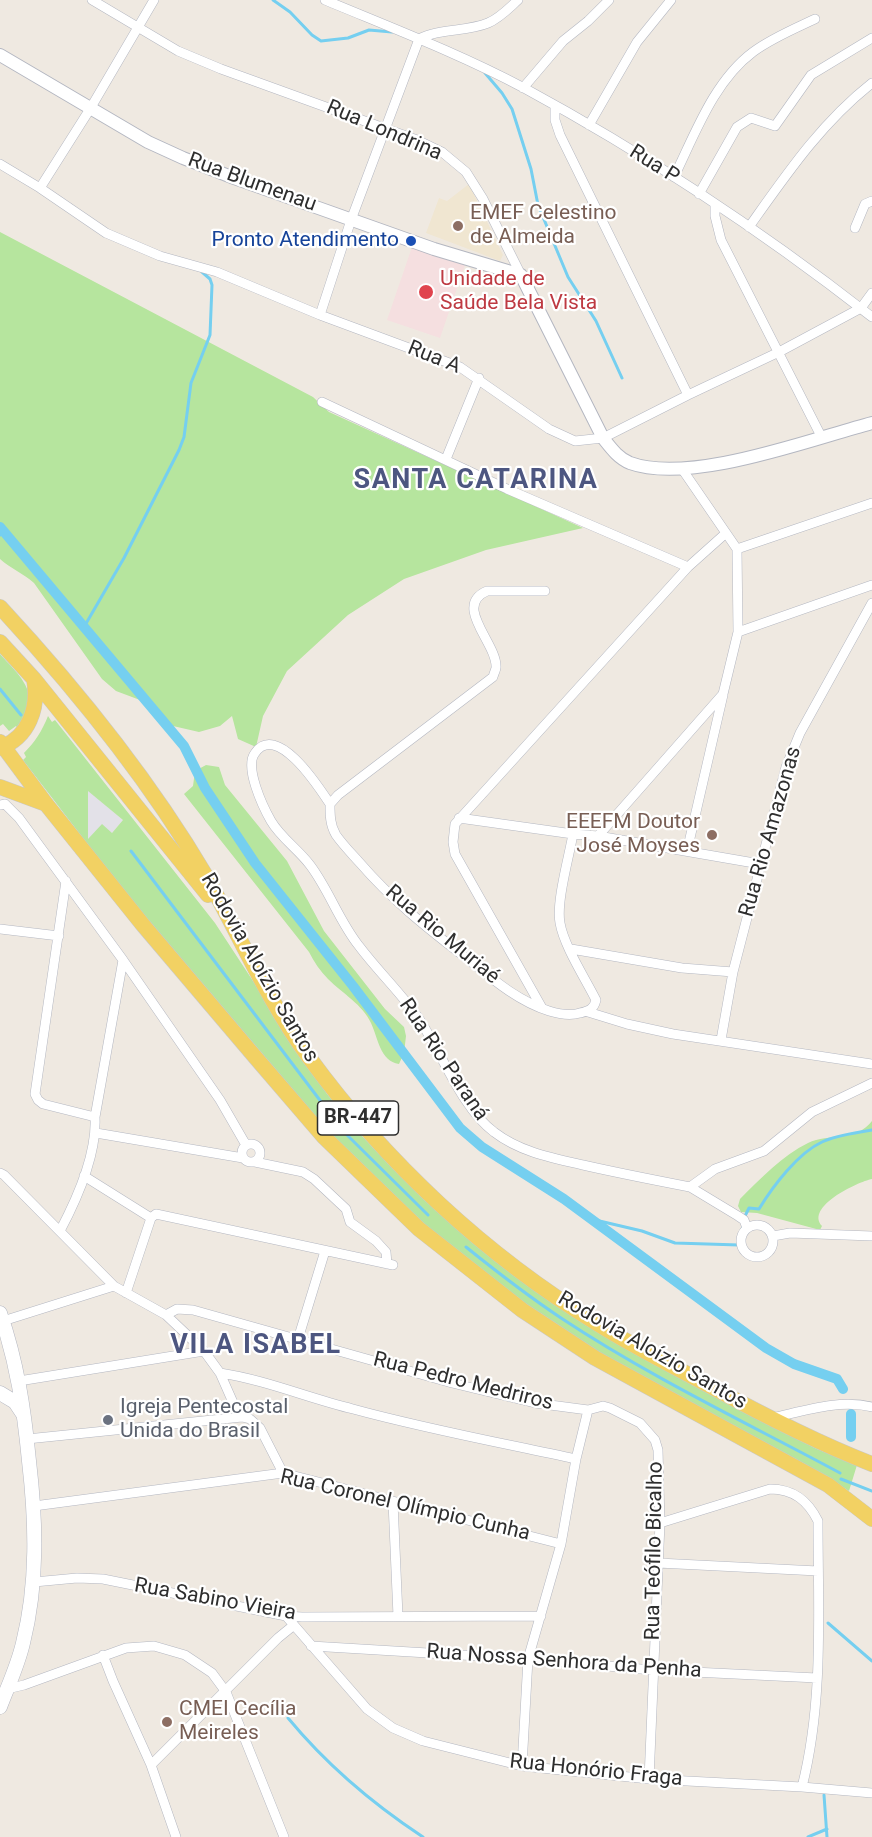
<!DOCTYPE html>
<meta charset="utf-8">
<style>
body{margin:0}
canvas{display:block;background:#efe9e1}
</style>
<canvas width="872" height="1837"></canvas>
<script>
const g = document.querySelector('canvas').getContext('2d');
g.lineJoin = 'round';
function fillPath(path, color) { g.fillStyle = color; g.fill(path, 'evenodd'); }
function strokePath(path, color, width, dash) { g.strokeStyle = color; g.lineWidth = width; g.lineCap = dash ? 'butt' : 'round'; g.setLineDash(dash || []); g.stroke(path); }
function write(font, color, halo, rows, align = 'center') {
  g.font = font + ' Roboto,sans-serif'; g.lineWidth = 4.5; g.setLineDash([]); g.textBaseline = 'middle'; g.strokeStyle = halo; g.fillStyle = color; for (const [text, x, y, turn = 0] of rows) {
    g.save(); g.translate(x, y); g.rotate((+turn || 0) * Math.PI / 180); g.textAlign = isNaN(turn) ? turn : align; if (halo) g.strokeText(text, 0, 0); g.fillText(text, 0, 0); g.restore();
  }
}
const industrial = new Path2D(`
 M 88,790 L 123,820 L 112,833 L 88,840 Z`);
const education = new Path2D(`
 M 469,184 L 503,255 L 500,261 L 426,233 L 439,198 L 447,201 Z`);
const medical = new Path2D(`
 M 412,247 L 465,265 L 440,338 L 387,320 Z`);
const green = new Path2D(`
 M 0,232 L 313,397 L 329,412 L 583,528 L 486,550 L 404,579 L 348,615 L 287,671 L 263,716 L 256,747 L 238,739 L 232,716 L 220,726 L 199,732 L 173,726 L 140,700 L 116,691 L 102,679 L 34,583 C 23,573 11,569 0,559 Z
 M 0,654 C 11,667 31,683 29,702 C 27,711 22,721 19,730 L 16,726 L 9,731 L 3,724 L 0,726 Z
 M 48,716 L 52,722 L 55,720 L 215,923 L 327,1094 L 361,1135 L 398,1174 L 433,1208 L 474,1242 L 779,1430 L 817,1449 L 857,1465 L 849,1491 L 805,1464 L 684,1400 L 597,1351 L 513,1295 L 426,1227 L 348,1152 L 312,1112 L 126,894 L 23,760 L 26,757 L 24,753 C 35,742 42,731 48,716 ZM 88,791 L 123,820 L 112,833 L 102,824 L 88,839 Z
 M 206,765 L 219,767 L 225,785 L 287,861 L 324,931 L 385,1009 L 404,1027 L 406,1036 L 404,1053 L 399,1064 C 380,1061 378,1038 371,1023 C 363,1005 342,993 328,979 C 320,971 314,962 309,952 L 184,794 L 193,786 L 195,771 Z
 M 872,1121 L 872,1179 C 857,1182 805,1207 822,1226 L 820,1230 L 757,1213 L 741,1212 L 738,1206 L 740,1199 C 760,1179 783,1155 808,1143 C 829,1133 856,1142 872,1121 Z`);
const stream = new Path2D(`
 M 273,0 L 290,12 L 312,35 L 321,41 L 348,38 L 369,30 L 392,32
 M 485,73 L 502,93 L 512,109 L 531,169 L 538,205 L 568,277 L 596,321 L 622,378
 M 0,535 L 3,529
 M 84,627 L 124,558 L 179,450 L 184,437 L 191,383 L 210,335 L 212,285 L 210,279 L 202,272
 M 0,689 L 21,715
 M 131,851 L 344,1132 L 428,1215
 M 744,1218 L 749,1208 L 759,1209 C 773,1186 798,1153 822,1142 C 837,1135 856,1133 872,1130
 M 591,1219 L 642,1231 L 675,1243 L 739,1245 L 743,1225
 M 466,1247 C 497,1272 528,1296 561,1318 C 650,1377 747,1423 840,1473
 M 841,1479 L 872,1491
 M 828,1623 L 872,1661
 M 288,1718 C 326,1764 373,1804 423,1837
 M 824,1795 L 827,1837
 M 808,1837 L 827,1829`);
const canal = new Path2D(`
 M 0,527 L 184,746 L 205,788 L 255,863 L 353,986 L 460,1128 L 482,1147 L 564,1199 L 766,1348 L 794,1364 L 837,1379 L 843,1389
 M 851,1437 L 851,1414`);
const minor = new Path2D(`
 M 92,0 L 178,51 L 221,69 L 417,140 L 442,152 L 466,172 L 483,199 L 521,275
 M 325,0 C 392,28 460,54 524,88 C 646,154 763,232 872,317
 M 419,39 C 440,28 466,32 488,23 C 500,18 509,8 518,0
 M 523,88 L 563,41 L 588,21 L 609,0
 M 555,106 L 555,120 L 560,135 L 688,395
 M 589,125 L 637,42 L 671,0
 M 0,164 L 40,188 L 106,233 L 160,256 L 217,272 L 320,315 L 460,367 L 549,429 L 575,441 L 603,438 L 688,395 L 779,352 L 861,308 L 872,293
 M 674,177 C 695,134 714,81 753,52 C 772,38 794,29 815,19
 M 40,188 L 90,109 L 154,0
 M 699,194 L 737,127 L 751,118 L 775,126 L 811,75 L 872,38
 M 715,204 L 715,216 L 721,240 L 821,436
 M 749,227 C 786,175 821,123 872,83
 M 855,228 L 865,204 L 872,201
 M 320,315 L 351,220 L 419,39
 M 322,402 L 507,489 L 688,567
 M 446,459 L 479,378
 M 737,549 L 872,503
 M 545,591 L 487,591 C 452,606 498,644 496,668 C 496,669 493,676 493,677 L 338,795 L 330,804 C 330,815 330,825 336,835 C 343,845 352,854 360,863 C 391,899 427,928 465,957 C 490,977 517,1001 549,1011 C 559,1014 570,1016 580,1013 C 589,1011 594,1009 596,1000 C 585,978 564,946 560,923 C 556,902 569,857 573,834
 M 738,632 L 872,585
 M 330,804 C 320,789 277,721 255,753 C 244,767 263,807 271,821 C 281,838 298,849 310,865 C 329,890 339,921 359,946 C 377,970 399,991 417,1016 C 441,1050 461,1108 494,1132 C 520,1152 552,1158 583,1165 C 618,1173 654,1180 690,1187 L 715,1169 L 764,1151 L 812,1112 L 872,1083
 M 0,805 L 5,804 L 19,818 L 123,960 L 95,1117 C 97,1154 77,1199 60,1231
 M 459,818 L 573,834 L 598,836 L 760,864
 M 598,836 L 723,694 L 738,632 L 737,549 L 682,469
 M 687,851 L 723,695
 M 66,881 L 35,1094 L 38,1100 L 43,1104 L 95,1117
 M 0,929 L 59,936
 M 571,949 L 682,968 L 733,972
 M 123,960 L 220,1100 L 246,1145
 M 542,1008 L 455,854 L 453,842 L 455,824 L 688,567 L 726,533
 M 588,1012 L 627,1024 L 673,1034 L 872,1064
 M 721,1040 L 733,972 L 786,767 L 800,733 L 872,603
 M 96,1133 L 243,1158
 M242 1153a9 9 0 1 1 18 0a9 9 0 1 1-18 0Z
 M 255,1162 L 303,1172 L 314,1179 L 346,1209 L 350,1222 L 376,1241 L 386,1252 L 387,1264
 M 0,1173 L 4,1175 L 114,1286 L 166,1315 L 204,1351 L 220,1373 L 235,1407 L 242,1417 L 250,1419 L 260,1428 L 283,1473
 M 84,1176 L 151,1218
 M 690,1187 L 738,1216 L 744,1220 L 747,1228
 M741 1241a16 16 0 1 1 32 0a16 16 0 1 1-32 0Z
 M 773,1236 L 790,1233 L 872,1236
 M 126,1293 L 151,1218 L 156,1214 L 393,1265
 M 166,1315 L 177,1309 L 193,1310 L 452,1383 L 535,1403 L 588,1410 L 603,1406 L 610,1408 L 640,1423 L 655,1440 L 658,1450 L 660,1523 L 649,1779
 M 3,1321 L 114,1286
 M 298,1339 L 325,1251
 M 220,1373 C 266,1380 308,1398 353,1409 C 426,1429 502,1443 576,1459
 M 19,1381 L 204,1351
 M 772,1418 C 804,1411 839,1399 872,1407
 M 27,1439 L 242,1417
 M 393,1502 L 398,1616
 M 34,1506 L 283,1473 L 561,1544
 M 660,1523 L 770,1489 C 794,1489 808,1501 818,1521 C 818,1609 824,1701 802,1787
 M 658,1563 L 818,1571
 M 34,1582 L 77,1578 L 103,1579 L 286,1616 L 302,1617 L 541,1616
 M 286,1616 L 367,1709 L 393,1728 L 423,1741 L 522,1766 L 649,1779 L 802,1787 L 872,1793
 M 311,1646 L 528,1659 L 652,1670 L 817,1678
 M 103,1655 L 113,1681 L 151,1765 L 176,1837
 M 7,1689 L 24,1685 L 126,1648 L 154,1646 L 185,1655 L 212,1673 L 226,1692 L 284,1837
 M 151,1765 L 278,1638 L 294,1625
 M 522,1766 L 528,1659 L 561,1544 L 576,1459 L 588,1410`);
const tertiary = new Path2D(`
 M 0,55 L 148,142 L 183,158 L 234,178 L 434,249 L 521,275 L 603,438 C 611,448 618,458 630,463 C 690,485 811,439 872,423`);
const secondary = new Path2D(`
 M 0,1313 C 17,1362 24,1409 29,1461 C 36,1521 38,1583 23,1643 C 18,1665 8,1686 0,1707
 M 0,1393 L 15,1402 L 23,1414`);
const primary = new Path2D(`
 M 0,607 C 77,690 148,778 206,876 C 239,934 269,1003 308,1056 C 385,1162 486,1256 598,1324 C 633,1346 671,1365 708,1385 C 761,1414 815,1442 872,1464
 M 0,642 L 34,679 L 208,895
 M 0,742 L 46,804 L 143,925 L 256,1058 L 324,1137 L 419,1229 L 522,1310 L 595,1358 L 828,1485 L 872,1519
 M 0,748 C 29,737 39,708 34,679
 M 0,787 L 46,804`);
const markers = [
 [458,226,6,"#8d6e63"],
 [411,241,6,"#1a4fb4"],
 [426,292,8,"#e0444e"],
 [712,835,6,"#8d6e63"],
 [108,1420,6,"#6b7280"],
 [167,1722,6,"#8d6e63"]
];
const shields = [
 [358,1118,81]
];
const shieldNames = [
 ["BR-447",358,1118]
];
const streetNames = [
 ["Rua Londrina",384,131,23],
 ["Rua P",654,165,32],
 ["Rua Blumenau",252,183,20],
 ["Rua A",434,358,22],
 ["Rua Rio Amazonas",771,832,-74],
 ["Rua Rio Muriaé",442,935,40],
 ["Rodovia Aloízio Santos",259,968,60],
 ["Rua Rio Paraná",443,1060,56],
 ["Rodovia Aloízio Santos",652,1351,30],
 ["Rua Pedro Medriros",463,1382,14],
 ["Rua Coronel Olímpio Cunha",405,1506,13],
 ["Rua Teófilo Bicalho",655,1551,-89],
 ["Rua Sabino Vieira",215,1600,10],
 ["Rua Nossa Senhora da Penha",564,1662,4],
 ["Rua Honório Fraga",596,1771,6]
];
const educationNames = [
 ["EMEF Celestino",470,214],
 ["de Almeida",470,238],
 ["EEEFM Doutor",700,823,"right"],
 ["José Moyses",700,847,"right"],
 ["CMEI Cecília",179,1710],
 ["Meireles",179,1734]
];
const transitNames = [
 ["Pronto Atendimento",399,241]
];
const healthNames = [
 ["Unidade de",440,280],
 ["Saúde Bela Vista",440,304]
];
const worshipNames = [
 ["Igreja Pentecostal",120,1408],
 ["Unida do Brasil",120,1432]
];
const districtNames = [
 ["SANTA CATARINA",476,481],
 ["VILA ISABEL",256,1346]
];
fillPath(industrial, '#e3e1e8');
fillPath(education, '#f0e6d1');
fillPath(medical, '#f5dfe0');
fillPath(green, '#b6e59e');
strokePath(stream, '#75cff0', 3);
strokePath(canal, '#75cff0', 10);
strokePath(minor, '#b4b7c1', 10);
strokePath(tertiary, '#b4b7c1', 14);
strokePath(secondary, '#b4b7c1', 15);
strokePath(primary, '#c9c9c9', 16);
strokePath(minor, '#fff', 9);
strokePath(tertiary, '#fff', 12);
strokePath(secondary, '#fff', 14);
strokePath(primary, '#f2d163', 15);
for (const [x, y, r, color] of markers) { const dot = new Path2D(); dot.arc(x, y, r, 0, 2 * Math.PI); g.fillStyle = color; g.fill(dot); strokePath(dot, '#fff', 2); }
for (const [x, y, w] of shields) { const box = new Path2D(); box.roundRect(x - w / 2, y - 17, w, 34, 4.5); g.fillStyle = '#fff'; g.fill(box); strokePath(box, '#2e2e2e', 1.5); }
write('bold 20px', '#2e2e2e', null, shieldNames);
write('21px', '#2e2e2e', '#fff', streetNames);
write('21px', '#785e54', '#fff', educationNames, 'left');
write('21px', '#164399', '#fff', transitNames, 'right');
write('21px', '#be3a42', '#fff', healthNames, 'left');
write('21px', '#5b616d', '#fff', worshipNames, 'left');
g.letterSpacing = '1.5px';
write('bold 27px', '#4d5680', '#fff', districtNames);
g.letterSpacing = '0px';
</script>
